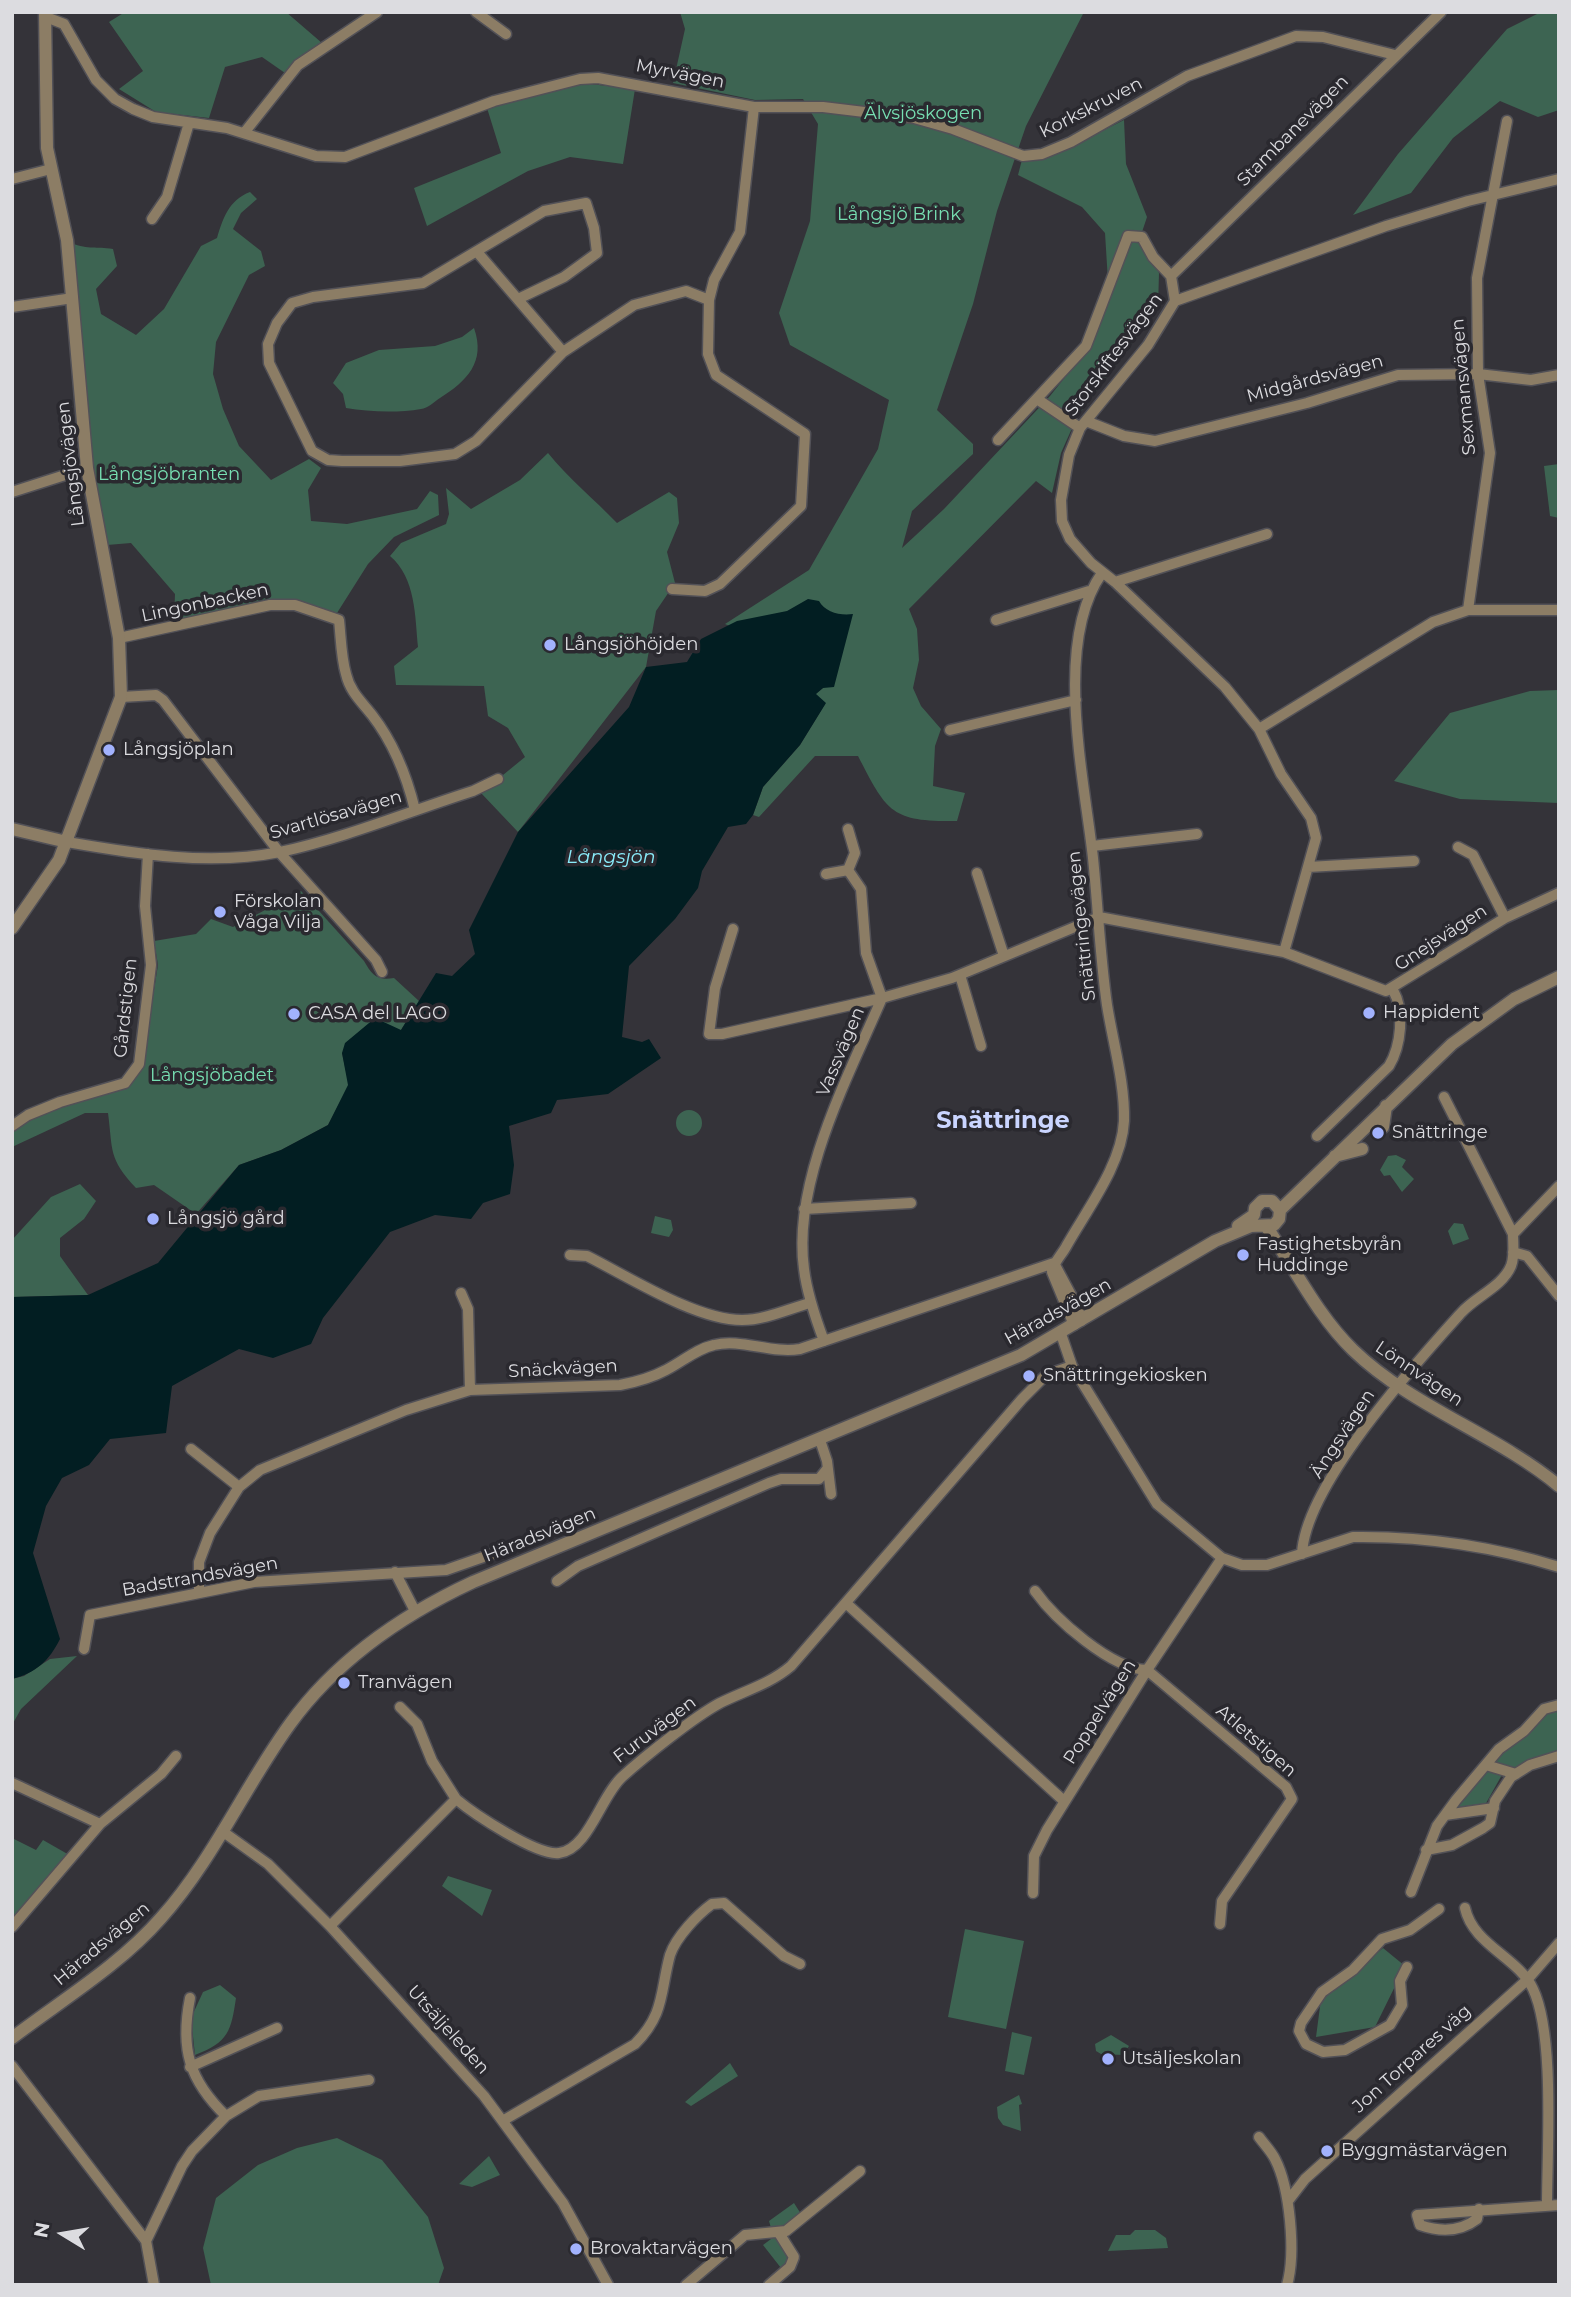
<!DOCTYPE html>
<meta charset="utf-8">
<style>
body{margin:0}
#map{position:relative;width:1571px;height:2297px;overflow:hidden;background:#343339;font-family:Montserrat,sans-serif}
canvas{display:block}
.frame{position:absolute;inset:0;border:14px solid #dcdce0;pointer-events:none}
.north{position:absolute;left:28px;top:2199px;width:70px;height:70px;-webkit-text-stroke:5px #2a292f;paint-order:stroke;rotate:281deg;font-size:19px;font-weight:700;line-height:28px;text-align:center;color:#dcdce0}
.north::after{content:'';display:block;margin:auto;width:24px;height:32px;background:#dcdce0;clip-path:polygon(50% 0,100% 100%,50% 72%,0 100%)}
</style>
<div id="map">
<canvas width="1571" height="2297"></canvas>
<div class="frame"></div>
<div class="north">N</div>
</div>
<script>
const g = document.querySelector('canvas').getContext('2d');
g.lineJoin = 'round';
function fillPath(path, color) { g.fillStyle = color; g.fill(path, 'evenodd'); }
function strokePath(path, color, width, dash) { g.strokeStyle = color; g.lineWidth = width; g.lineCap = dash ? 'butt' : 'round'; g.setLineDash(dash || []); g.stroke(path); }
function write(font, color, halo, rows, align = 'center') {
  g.font = font + ' Montserrat,sans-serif'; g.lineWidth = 7; g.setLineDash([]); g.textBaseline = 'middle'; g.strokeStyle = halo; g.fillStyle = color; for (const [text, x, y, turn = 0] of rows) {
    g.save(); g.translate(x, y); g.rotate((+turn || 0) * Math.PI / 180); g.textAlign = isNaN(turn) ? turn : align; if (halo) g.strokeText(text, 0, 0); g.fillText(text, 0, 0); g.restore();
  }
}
const green = new Path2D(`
 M 125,12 L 286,12 L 322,43 L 285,73 L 262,57 L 225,67 L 209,118 L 156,112 L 119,89 L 143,71 L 109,22 Z
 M 680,12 L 1084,12 L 1026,126 L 997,211 L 973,304 L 937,410 L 973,444 L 973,454 L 912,511 L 902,548 L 944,509 L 1050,396 L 1089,347 L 1108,281 L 1105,233 L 1082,207 L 1018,175 L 1023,156 L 1040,159 L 1052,156 L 1124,120 L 1126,164 L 1147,217 L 1142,232 L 1159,273 L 1158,308 L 1077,417 L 1061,453 L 1052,493 L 1036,481 L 909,609 L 917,629 L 919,660 L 913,688 L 921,706 L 941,729 L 935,746 L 933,786 L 965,793 L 957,821 C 891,822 887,812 858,756 L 815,756 L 759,817 L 753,815 L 763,787 L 800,745 L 825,704 L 815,694 L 823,688 L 792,654 L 725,624 L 809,570 L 878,449 L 889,400 L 790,345 L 779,313 L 810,221 L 818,124 L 803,99 L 755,100 L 673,83 L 685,29 Z
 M 1541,12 L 1559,12 L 1559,110 L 1538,117 L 1500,101 L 1453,138 L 1411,193 L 1353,215 L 1398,154 L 1507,29 Z
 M 581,83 L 635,89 L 623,164 L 570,157 L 528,171 L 427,226 L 414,188 L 501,153 L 487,108 Z
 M 250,192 L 257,199 L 241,213 L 233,229 L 261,251 L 265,266 L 249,275 L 216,342 L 213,374 L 223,409 L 239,446 L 271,480 L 309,459 L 321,468 L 308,490 L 311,521 L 347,524 L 417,509 L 430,491 L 438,495 L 439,515 L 394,537 L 368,564 L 337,613 L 296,600 L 267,599 L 174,621 L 175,594 L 131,543 L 107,545 L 90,468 L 71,243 C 90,250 95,246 113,249 L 117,266 L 96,289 L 101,314 L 136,335 L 164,309 L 201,246 L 217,238 C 223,218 229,200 250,192 Z
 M 474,328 C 486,362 467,381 440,398 C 434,402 428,408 421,409 C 398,413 369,412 346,408 L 343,394 L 333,383 L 346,363 L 379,350 L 435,346 L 462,337 Z
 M 548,453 C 569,479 594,499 617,523 L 669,492 L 677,498 L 679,523 L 667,552 L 675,583 L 656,611 L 646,667 L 518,832 L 481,793 L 525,757 L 508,728 L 488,716 L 484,686 L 396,685 L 394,666 L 418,647 C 415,617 416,578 390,556 L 401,543 L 446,524 L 449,514 L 446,488 L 471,509 L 520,480 Z
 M 1559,464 L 1559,518 L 1550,516 L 1544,466 Z
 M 1559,690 L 1559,803 L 1460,799 L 1394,781 L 1450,713 L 1530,691 Z
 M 301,891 L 364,961 C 372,975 377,981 394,978 L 419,1001 L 401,1030 L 342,1053 L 349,1085 L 328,1125 L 281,1150 L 239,1165 L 196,1214 L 154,1185 L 136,1188 C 108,1158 113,1151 108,1113 L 85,1113 L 12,1147 L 12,1126 L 28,1115 L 124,1088 L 141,1071 L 158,965 L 154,941 L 196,934 L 211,919 L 233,927 Z
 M676 1123a13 13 0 1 1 26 0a13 13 0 1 1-26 0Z
 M 1396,1155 L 1406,1160 L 1402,1167 L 1414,1179 L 1402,1192 L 1390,1175 L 1384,1176 L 1380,1170 L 1388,1156 Z
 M 80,1184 L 96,1201 L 84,1219 L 60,1238 L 60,1256 L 88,1295 L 12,1297 L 12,1240 L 51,1197 Z
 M 655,1216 L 671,1220 L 673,1230 L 669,1237 L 651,1233 Z
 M 1454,1223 L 1463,1224 L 1469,1239 L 1453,1245 L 1448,1231 Z
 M 77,1656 L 21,1709 L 12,1725 L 12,1679 L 24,1676 L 50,1659 Z
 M 1559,1709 L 1559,1749 L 1513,1771 L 1491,1763 L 1539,1716 Z
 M 1485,1769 L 1503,1773 L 1485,1805 L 1453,1810 Z
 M 12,1838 L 36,1850 L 43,1840 L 71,1856 L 12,1927 Z
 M 448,1876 L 492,1890 L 482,1916 L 442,1886 Z
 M 965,1929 L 1024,1941 L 1006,2029 L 948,2017 Z
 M 1383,1948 L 1405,1966 L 1375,2027 L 1316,2037 L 1321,1999 Z
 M 220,1985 L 236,1998 C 231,2031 229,2042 195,2055 L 191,2018 L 203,1992 Z
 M 1012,2032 L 1032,2037 L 1024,2075 L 1005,2071 Z
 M 1111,2035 L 1129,2046 L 1123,2055 L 1101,2054 L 1096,2051 L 1095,2044 Z
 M 730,2063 L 738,2076 L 691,2106 L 685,2102 Z
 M 1019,2095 L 1022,2104 L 1019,2105 L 1021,2131 L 1003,2125 L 998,2118 L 997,2107 Z
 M 337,2138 L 382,2160 L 428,2217 L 444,2268 L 438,2285 L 211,2285 L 203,2248 L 216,2198 L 258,2165 L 297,2148 Z
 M 489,2156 L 500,2175 L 472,2187 L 459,2184 Z
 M 794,2203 L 801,2214 L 787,2225 L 771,2228 L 769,2221 Z
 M 1135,2230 L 1155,2230 L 1166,2238 L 1168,2248 L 1108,2251 L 1116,2235 L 1130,2235 Z
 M 775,2236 L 789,2256 L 788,2262 L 781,2268 L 763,2245 Z`);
const water = new Path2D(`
 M 808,599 L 819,601 C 825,612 840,616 853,614 L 834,687 L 823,688 L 816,694 L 826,703 L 800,745 L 763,787 L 753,815 L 746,824 L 728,827 L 702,871 L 698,888 L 675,919 L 629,966 L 622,1037 L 642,1042 L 649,1039 L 661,1058 L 608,1094 L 557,1100 L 551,1113 L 509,1126 L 514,1165 L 510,1194 L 483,1203 L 471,1219 L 435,1215 L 390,1232 L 323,1318 L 311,1344 L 273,1358 L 239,1349 L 172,1386 L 166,1433 L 110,1439 L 89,1465 L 62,1478 L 46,1506 L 33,1553 L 60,1639 C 49,1661 36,1673 12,1679 L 12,1297 L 88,1295 L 158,1263 L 239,1165 L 281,1150 L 328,1125 L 348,1085 L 342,1053 L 345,1043 L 375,1018 L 401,1030 L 436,973 L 452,976 L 475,954 L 469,930 L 518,832 L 629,707 L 646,667 L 687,662 L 701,639 L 737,621 L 787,611 Z`);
const minor = new Path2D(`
 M 476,12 L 506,34
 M 46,17 L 64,24 L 96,80 L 115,99 L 133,109 L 153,117 L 227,128 L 316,156 L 345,157 L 494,101 L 580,79 L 598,78 L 754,107 L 823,107 L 914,118 L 953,129 L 1023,156 L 1042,154 L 1071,142 L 1187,76 L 1296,36 L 1323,37 L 1395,55
 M 244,133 L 298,65 L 377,12
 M 12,179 L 51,169
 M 152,219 L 167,197 L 189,123
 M 478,253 L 563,352
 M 1171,276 L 1441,12
 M 518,299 L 564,277 L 597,253 L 594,228 L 586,203 L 544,211 L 423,283 L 313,297 L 292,303 L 277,323 L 268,344 L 269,363 L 312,451 L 328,460 L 342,461 L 400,461 L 455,454 L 476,441 L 563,352 L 634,305 L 686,291 L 709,300
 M 12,307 L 73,298
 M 1037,399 L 1080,428
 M 1086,421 L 1124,436 L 1155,441 L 1307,403 L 1398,375 L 1478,374 L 1531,380 L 1559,375
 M 998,440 L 1086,346 L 1128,236 L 1142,237 L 1153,257 L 1171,276 L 1175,301
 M 12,492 L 87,468
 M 1115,582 L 1267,534
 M 672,589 L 705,591 L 720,584 L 801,506 L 805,434 L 716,375 L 708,354 L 709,300 L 714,280 L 740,232 L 754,107
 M 1468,610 L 1490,453 L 1478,374 L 1477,278 L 1507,121
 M 996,620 L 1089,591
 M 119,638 L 270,605 L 295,605 L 339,620 C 341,638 341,657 346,674 C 350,692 362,702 372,715 C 393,742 407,777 415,810
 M 121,697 L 156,695 L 163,700 L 279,852 L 376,960 L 382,972
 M 1259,729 L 1433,622 L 1468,610 L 1559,610
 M 950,730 L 1076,700
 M 67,842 C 136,854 210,866 280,852 C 345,838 410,811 473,791 L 498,779
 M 1092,846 L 1197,834
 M 1458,847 L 1473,855 L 1505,918
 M 1308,867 L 1414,861
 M 977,873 L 1004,956
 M 826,874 L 848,870
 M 733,929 L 715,988 L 709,1034 L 722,1034 L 882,998 L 952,978 L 1099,917 L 1284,952 L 1386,991 L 1505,918 L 1559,893
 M 1284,952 L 1316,838 L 1311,818 L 1281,774 L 1259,729 L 1225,687 L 1115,582 L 1091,563 L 1070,539 L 1062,521 L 1061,500 L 1069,455 L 1080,428 L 1148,345 L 1175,301 L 1386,226 L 1468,201 L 1559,179
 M 960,975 L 981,1046
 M 1444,1097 L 1513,1234
 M 12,1126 L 28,1115 L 60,1102 L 125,1083 L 139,1064 L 151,965 L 145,906 L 148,854
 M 1317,1136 L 1389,1066 C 1401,1046 1405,1011 1393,990
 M 804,1209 L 911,1203
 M 1513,1252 L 1527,1256 L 1559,1296
 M 570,1255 L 587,1256 C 629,1277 696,1320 742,1320 C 765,1320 788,1309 810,1303
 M 1054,1263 L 1078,1308 L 1081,1321
 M 461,1293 L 468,1309 L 470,1390
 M 1074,1325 L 1052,1272 C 1054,1261 1062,1255 1067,1245 C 1088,1208 1122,1164 1124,1121 C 1125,1083 1113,1043 1107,1005 C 1100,956 1098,907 1093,858 C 1084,777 1053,642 1102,573
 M 1061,1334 L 1072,1366 L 1157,1504 L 1222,1558 L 1242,1565 L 1267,1565 L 1353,1537 C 1423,1536 1492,1546 1559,1567
 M 824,1341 C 815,1317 807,1294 804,1269 C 792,1182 848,1077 882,998 L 866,953 L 861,889 L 848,870 L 855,853 L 848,829
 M 820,1440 L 827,1461 L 831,1494
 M 191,1449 L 239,1487
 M 1302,1554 C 1305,1485 1415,1364 1461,1313 C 1476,1296 1502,1287 1511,1266 C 1515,1256 1513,1244 1513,1234 L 1559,1186
 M 395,1572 L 415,1611
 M 557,1581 L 578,1566 L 769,1483 L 781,1479 L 819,1479 L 827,1469
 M 1035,1591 C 1055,1619 1111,1669 1147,1670 L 1286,1787 L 1292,1799 L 1222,1901 L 1220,1924
 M 199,1592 L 199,1562 L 210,1533 L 239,1487 L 260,1470 L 406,1410 L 470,1390 L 620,1385 C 636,1382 651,1378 666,1370 C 682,1362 696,1349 714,1345 C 741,1338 771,1354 800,1349 L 1054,1263
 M 847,1604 L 1064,1801
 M 84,1649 L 90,1615 L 254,1582 L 446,1570 L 509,1548
 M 400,1707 L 417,1724 L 432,1761 L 456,1799
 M 1486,1765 L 1516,1774
 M 12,1783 L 100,1824
 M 1445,1815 L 1494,1808
 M 222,1831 L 268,1864 L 330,1926 L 484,2096 L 563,2203 L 608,2285
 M 1426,1850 L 1452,1845 L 1483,1828 L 1490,1823 L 1495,1801 L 1511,1777 L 1530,1765 L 1559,1756
 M 1411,1892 L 1437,1826 L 1456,1800 L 1499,1749 L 1524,1731 L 1544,1709 L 1559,1705
 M 1033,1893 L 1034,1856 L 1047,1830 L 1147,1670 L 1222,1558
 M 1465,1908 C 1473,1945 1518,1957 1533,1989 C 1555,2035 1547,2151 1547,2205
 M 330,1926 L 456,1799 C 474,1814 537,1856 559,1853 C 588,1850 601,1796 622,1777 C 644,1757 694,1717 720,1703 C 744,1691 770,1684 791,1666 L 1022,1399 L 1046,1375 L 1072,1366
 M 12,1927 L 100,1824 L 161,1774 L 176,1756
 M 1407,1967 L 1400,1981 L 1402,2005 L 1390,2025 L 1345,2050 L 1323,2052 L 1306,2044 L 1299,2031 L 1301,2023 L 1322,1992 L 1353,1970 L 1382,1939 L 1410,1930 L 1439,1909
 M 190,1998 C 180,2049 189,2080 226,2116
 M 12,2066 L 146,2241 L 154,2285
 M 190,2067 L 277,2028
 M 504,2120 L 635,2044 C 665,2014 660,1992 670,1955 C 676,1937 697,1915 712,1904 L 724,1903 L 784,1956 L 800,1964
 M 1259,2137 C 1264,2144 1271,2151 1275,2159 C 1290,2188 1296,2253 1287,2285
 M 1288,2201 L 1305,2179 L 1527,1980 L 1559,1943
 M 1479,2209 L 1477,2219 C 1460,2232 1440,2232 1420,2225 L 1417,2215 L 1559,2205
 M 146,2241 L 182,2166 L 192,2151 L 226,2116 L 259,2096 L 369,2080
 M 686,2285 L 745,2235 L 786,2231 L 860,2171
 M 769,2285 L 790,2267 L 794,2257 L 779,2233`);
const tertiary = new Path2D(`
 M 12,829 L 67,842
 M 12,928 L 59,860 L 121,697 L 119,638 L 87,468 L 67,240 L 47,148 L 45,12
 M 1383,1127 L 1386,1106
 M 1335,1156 L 1362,1149
 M 1238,1226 L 1254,1215 L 1255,1208 L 1262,1201 L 1272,1201 L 1280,1210
 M 1266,1226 C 1294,1267 1317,1315 1353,1350 C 1412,1407 1496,1434 1559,1486
 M 12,2038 C 62,2000 120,1965 161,1918 C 213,1860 245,1786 290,1724 C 337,1659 402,1615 473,1582 L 1021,1355 L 1215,1241 L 1251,1226 L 1274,1225 L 1279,1219 L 1280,1210 L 1452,1044 L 1514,999 L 1559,977`);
const markers = [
 [550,645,7,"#a2b2fd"],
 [109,750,7,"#a2b2fd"],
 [220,912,7,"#a2b2fd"],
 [1369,1013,7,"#a2b2fd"],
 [294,1014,7,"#a2b2fd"],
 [1378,1133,7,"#a2b2fd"],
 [153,1219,7,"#a2b2fd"],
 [1243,1255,7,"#a2b2fd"],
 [1029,1376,7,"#a2b2fd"],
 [344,1683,7,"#a2b2fd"],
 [1108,2059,7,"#a2b2fd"],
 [1327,2151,7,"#a2b2fd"],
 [576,2249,7,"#a2b2fd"]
];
const streetNames = [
 ["Myrvägen",680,74,11],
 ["Korkskruven",1091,108,-27],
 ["Stambanevägen",1293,131,-45],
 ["Storskiftesvägen",1114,355,-53],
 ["Midgårdsvägen",1315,379,-15],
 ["Sexmansvägen",1464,387,-95],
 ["Långsjövägen",71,464,-97],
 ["Lingonbacken",205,603,-12],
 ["Svartlösavägen",336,815,-16],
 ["Snättringevägen",1082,926,-96],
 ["Gnejsvägen",1441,938,-33],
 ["Gårdstigen",126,1008,-84],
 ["Vassvägen",841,1052,-67],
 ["Häradsvägen",1058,1312,-29],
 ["Snäckvägen",563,1369,-3],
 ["Lönnvägen",1419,1374,34],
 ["Ängsvägen",1343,1434,-57],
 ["Häradsvägen",540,1535,-22],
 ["Badstrandsvägen",200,1577,-10],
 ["Poppelvägen",1100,1712,-58],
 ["Furuvägen",655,1730,-37],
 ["Atletstigen",1256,1741,41],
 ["Häradsvägen",102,1944,-40],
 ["Utsäljeleden",448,2030,48],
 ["Jon Torpares väg",1412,2059,-42]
];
const parkNames = [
 ["Älvsjöskogen",923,114],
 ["Långsjö Brink",899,215],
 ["Långsjöbranten",169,475],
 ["Långsjöbadet",212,1076]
];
const poiNames = [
 ["Långsjöhöjden",564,645],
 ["Långsjöplan",123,750],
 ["Förskolan",234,902],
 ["Våga Vilja",234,923],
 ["Happident",1383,1013],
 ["CASA del LAGO",308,1014],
 ["Snättringe",1392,1133],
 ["Långsjö gård",167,1219],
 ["Fastighetsbyrån",1257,1245],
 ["Huddinge",1257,1266],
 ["Snättringekiosken",1043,1376],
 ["Tranvägen",358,1683],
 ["Utsäljeskolan",1122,2059],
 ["Byggmästarvägen",1341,2151],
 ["Brovaktarvägen",590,2249]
];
const waterNames = [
 ["Långsjön",611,857]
];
const districtNames = [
 ["Snättringe",1003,1121]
];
fillPath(green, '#3d6452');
fillPath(water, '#021e22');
strokePath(minor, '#525157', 13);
strokePath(tertiary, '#525157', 15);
strokePath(minor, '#8c7d65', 10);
strokePath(tertiary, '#8c7d65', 12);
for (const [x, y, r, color] of markers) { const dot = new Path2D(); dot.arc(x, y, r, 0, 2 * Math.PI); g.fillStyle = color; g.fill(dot); strokePath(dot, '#2a292f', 2.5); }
write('18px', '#dcdce0', '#2a292f', streetNames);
write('18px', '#77dfb2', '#2a292f', parkNames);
write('18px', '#dcdce0', '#2a292f', poiNames, 'left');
write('italic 19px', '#8aecfa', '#2a292f', waterNames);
write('bold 24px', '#cad5ff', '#2a292f', districtNames);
</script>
